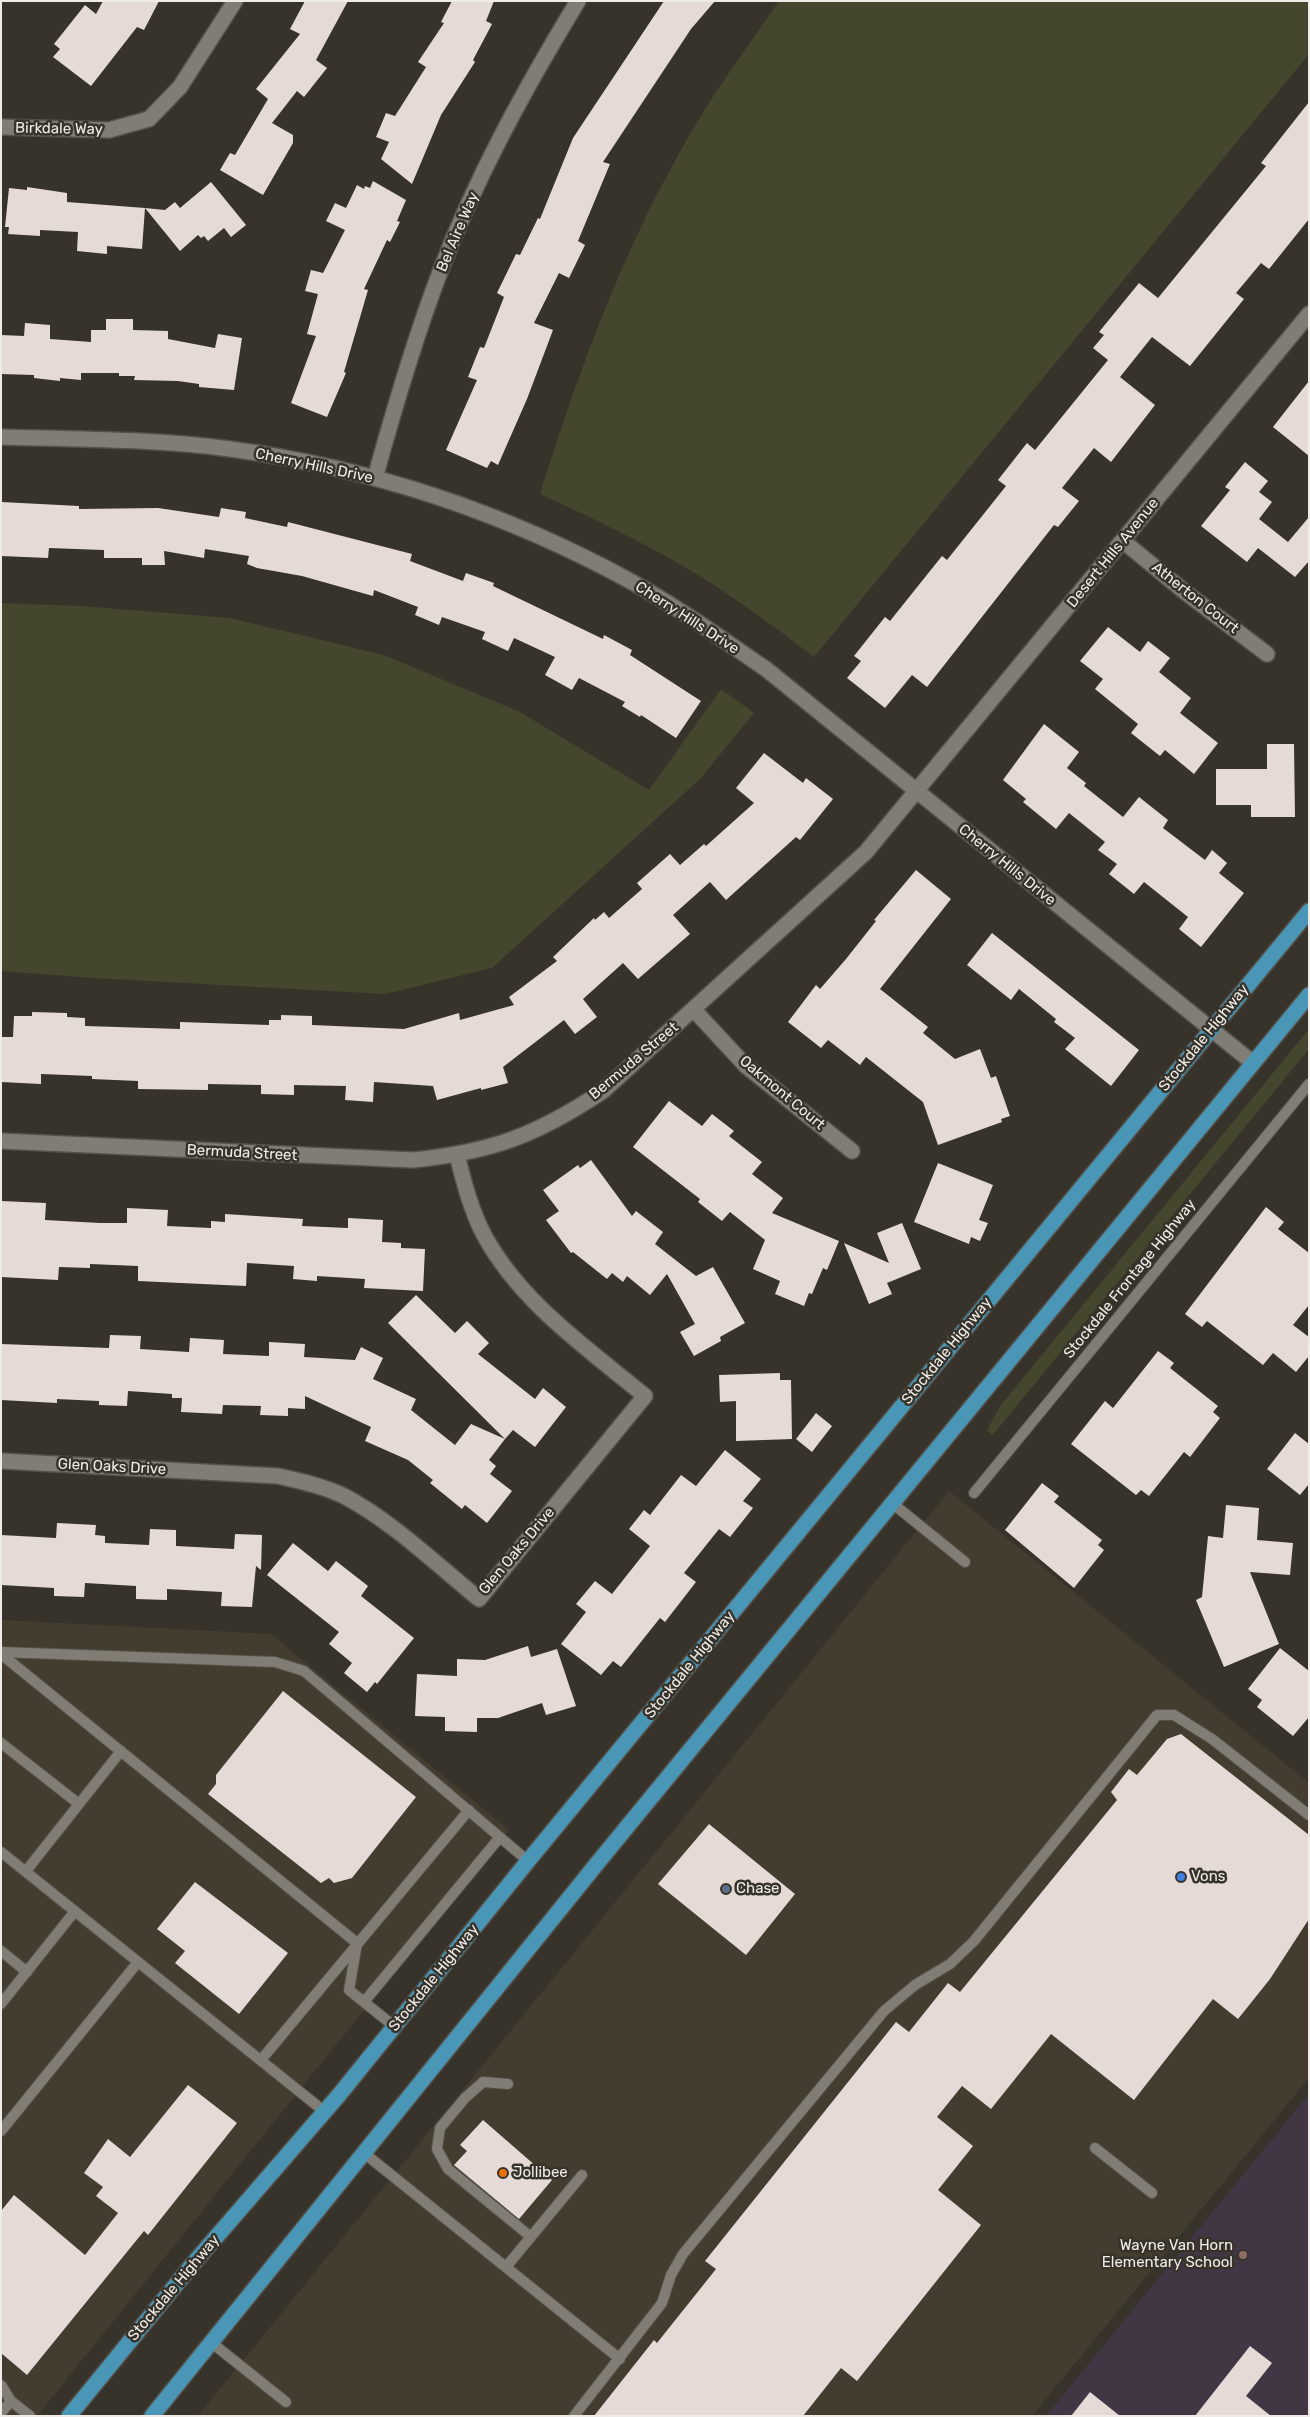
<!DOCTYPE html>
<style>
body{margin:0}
#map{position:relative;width:1310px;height:2417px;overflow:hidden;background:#37332b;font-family:Rubik,sans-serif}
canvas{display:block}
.frame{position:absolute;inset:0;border:2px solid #efece7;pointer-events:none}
</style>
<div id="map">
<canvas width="1310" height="2417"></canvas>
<div class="frame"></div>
</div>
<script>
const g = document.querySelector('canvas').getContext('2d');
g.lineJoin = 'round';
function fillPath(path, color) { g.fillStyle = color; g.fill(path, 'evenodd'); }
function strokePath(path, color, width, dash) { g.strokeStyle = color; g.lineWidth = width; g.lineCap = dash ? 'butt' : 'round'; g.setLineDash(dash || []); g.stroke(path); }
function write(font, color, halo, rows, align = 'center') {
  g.font = font + ' Rubik,sans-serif'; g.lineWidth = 5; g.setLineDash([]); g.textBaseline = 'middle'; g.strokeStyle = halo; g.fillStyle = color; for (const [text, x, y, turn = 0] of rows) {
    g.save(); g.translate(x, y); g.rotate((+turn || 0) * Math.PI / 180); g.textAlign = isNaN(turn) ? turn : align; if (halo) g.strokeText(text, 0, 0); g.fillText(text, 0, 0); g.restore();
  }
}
const built = new Path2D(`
 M 949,1491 L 1309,1783 L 1309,2078 L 1032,2416 L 198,2416 Z
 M 1,1620 L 271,1634 L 509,1830 L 37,2416 L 1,2416 Z`);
const education = new Path2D(`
 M 1309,2094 L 1309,2416 L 1046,2416 Z`);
const green = new Path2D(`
 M 779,1 L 1309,1 L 1309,54 L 814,657 C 772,625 729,593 683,566 C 636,539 588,516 540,494 C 580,366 627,239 696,124 C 721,82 751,42 779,1 Z
 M 1,603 L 81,606 L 230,618 L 384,655 L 520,712 L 649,790 L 721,689 L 754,713 L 700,779 L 492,968 L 385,994 L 93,978 L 1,971 Z
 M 1309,1029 L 1309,1049 L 992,1436 L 987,1430 L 1000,1406 Z`);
const building = new Path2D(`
 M 103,1 L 159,1 L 144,30 L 137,27 L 91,86 L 53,57 L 60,49 L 54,44 L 85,5 L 96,14 Z
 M 305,1 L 348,1 L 316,60 L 327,68 L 304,97 L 297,91 L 272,123 L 293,135 L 293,143 L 263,195 L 220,170 L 230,153 L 235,155 L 268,99 L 256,89 L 300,34 L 290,29 Z
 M 452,1 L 494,1 L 486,21 L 492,24 L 473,60 L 475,62 L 441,115 L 412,184 L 381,159 L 389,142 L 376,137 L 386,113 L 395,116 L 426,67 L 418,62 L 444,23 L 441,22 Z
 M 664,1 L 715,1 L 691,29 L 603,162 L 610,164 L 578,241 L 585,245 L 569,278 L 559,273 L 534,323 L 553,330 L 527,399 L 498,465 L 491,461 L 487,468 L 446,450 L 477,380 L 468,377 L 480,347 L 484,348 L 504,297 L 497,293 L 516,254 L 520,255 L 538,218 L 540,219 L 573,138 Z
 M 1309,102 L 1309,219 L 1269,269 L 1261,263 L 1236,293 L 1244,299 L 1190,366 L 1152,337 L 1120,377 L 1155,405 L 1111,462 L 1094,448 L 1062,488 L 1079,501 L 1058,527 L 1054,525 L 927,687 L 912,675 L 885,708 L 847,678 L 861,661 L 854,656 L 885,617 L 890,621 L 942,556 L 947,560 L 1006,486 L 998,480 L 1027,443 L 1035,450 L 1108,360 L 1093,348 L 1104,335 L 1099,332 L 1139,283 L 1158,298 L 1266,166 L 1261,163 Z
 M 373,181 L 406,200 L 397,221 L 400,222 L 390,242 L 387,240 L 364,289 L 368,290 L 344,372 L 346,373 L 327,417 L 291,403 L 316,336 L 307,334 L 318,294 L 305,291 L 311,270 L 323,273 L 345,230 L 326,221 L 335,203 L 346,208 L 357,185 L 364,189 L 365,186 L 370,188 Z
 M 211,182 L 246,225 L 231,237 L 224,228 L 208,241 L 204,236 L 201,238 L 198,235 L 180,251 L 145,208 L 165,210 L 175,202 L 180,208 Z
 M 27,187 L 67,193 L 67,202 L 145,208 L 142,249 L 107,246 L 107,254 L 77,251 L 78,232 L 40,230 L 40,236 L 8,234 L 9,227 L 5,227 L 9,188 L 27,190 Z
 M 106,319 L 133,319 L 133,330 L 168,331 L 168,339 L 215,348 L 218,334 L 242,338 L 234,390 L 199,387 L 199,384 L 178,381 L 134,380 L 135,376 L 119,376 L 119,373 L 81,373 L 81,380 L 60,378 L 60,381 L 34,378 L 34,375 L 1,374 L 1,335 L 24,336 L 25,323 L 50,325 L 50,339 L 91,342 L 91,330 L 106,330 Z
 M 1309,381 L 1309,456 L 1273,427 Z
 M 1245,462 L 1268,481 L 1259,492 L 1272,502 L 1259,519 L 1288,542 L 1309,517 L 1309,561 L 1295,577 L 1258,548 L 1247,562 L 1201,526 L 1230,490 L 1225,487 Z
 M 1,502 L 79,506 L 79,509 L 158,508 L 219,517 L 221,508 L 246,512 L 245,518 L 287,527 L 288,522 L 412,554 L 410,561 L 463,581 L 466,573 L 494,583 L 493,586 L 603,639 L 604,635 L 632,650 L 630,655 L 701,701 L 676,738 L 641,715 L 640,717 L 622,706 L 625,702 L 579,678 L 572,690 L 545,675 L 555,657 L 514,638 L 508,651 L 482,639 L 485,632 L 442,617 L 439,625 L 415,615 L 418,607 L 374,590 L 373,596 L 302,576 L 257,568 L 247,564 L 249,556 L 205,549 L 204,558 L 164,551 L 165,565 L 142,565 L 142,558 L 104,558 L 104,550 L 49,548 L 48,558 L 1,556 Z
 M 1108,627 L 1140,652 L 1148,641 L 1170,658 L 1159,672 L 1191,698 L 1180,713 L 1218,743 L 1194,774 L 1165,750 L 1160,756 L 1131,733 L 1138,724 L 1095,689 L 1103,679 L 1080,661 Z
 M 1044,724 L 1079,752 L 1067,768 L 1086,783 L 1084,786 L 1123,817 L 1139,797 L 1168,820 L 1163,828 L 1205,860 L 1212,850 L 1227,863 L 1219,873 L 1244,893 L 1201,947 L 1179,929 L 1188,917 L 1144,882 L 1134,894 L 1109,874 L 1117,864 L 1098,850 L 1105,842 L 1069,813 L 1056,829 L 1023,802 L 1026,799 L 1003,780 Z
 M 1267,744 L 1294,744 L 1295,817 L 1251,817 L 1251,805 L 1216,805 L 1216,769 L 1267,769 Z
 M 764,753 L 803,783 L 806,778 L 833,799 L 800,840 L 796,837 L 726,900 L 710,882 L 673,915 L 690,934 L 638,979 L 623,963 L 583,999 L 597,1017 L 575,1034 L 564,1020 L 503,1067 L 508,1083 L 481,1090 L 481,1088 L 437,1100 L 433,1086 L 374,1082 L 373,1102 L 345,1100 L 346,1086 L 294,1085 L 294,1095 L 261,1094 L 261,1085 L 208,1084 L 208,1090 L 138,1089 L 138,1081 L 92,1079 L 92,1076 L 41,1074 L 41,1084 L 1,1082 L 1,1037 L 13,1037 L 14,1016 L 32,1016 L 32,1012 L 67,1013 L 67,1017 L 85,1018 L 85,1026 L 180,1029 L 180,1022 L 269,1025 L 269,1020 L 281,1020 L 281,1015 L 312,1016 L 312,1025 L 404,1029 L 459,1013 L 460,1020 L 514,1005 L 509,997 L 557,961 L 553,957 L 594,918 L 595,920 L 604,912 L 609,918 L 642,889 L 637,883 L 670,854 L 680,865 L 704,844 L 706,846 L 754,803 L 736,788 Z
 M 916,870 L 951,899 L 880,989 L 928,1027 L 923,1033 L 955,1059 L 980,1049 L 991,1078 L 996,1076 L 1010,1116 L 1001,1119 L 1002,1122 L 938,1145 L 923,1102 L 866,1057 L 860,1065 L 828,1040 L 821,1048 L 788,1022 L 816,985 L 820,989 L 846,959 L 876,921 L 874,920 Z
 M 992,933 L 1139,1050 L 1111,1086 L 1065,1049 L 1075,1038 L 1054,1022 L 1056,1019 L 1019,989 L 1011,1000 L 967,965 Z
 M 669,1101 L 702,1126 L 712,1114 L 734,1131 L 729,1136 L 762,1162 L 752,1174 L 783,1198 L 772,1213 L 839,1241 L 827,1270 L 823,1268 L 812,1294 L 809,1293 L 804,1306 L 775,1294 L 780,1281 L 753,1269 L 765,1240 L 730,1212 L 722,1221 L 698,1202 L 700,1199 L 633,1147 Z
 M 591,1160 L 632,1216 L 636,1211 L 663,1232 L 655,1244 L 696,1276 L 713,1267 L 745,1323 L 720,1337 L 721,1341 L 694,1356 L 680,1332 L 695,1324 L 667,1274 L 650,1295 L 627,1276 L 623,1282 L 612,1273 L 607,1279 L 573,1252 L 571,1253 L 546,1220 L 559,1211 L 543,1190 L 578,1165 L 580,1168 Z
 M 938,1163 L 993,1185 L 979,1220 L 988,1223 L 980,1241 L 971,1237 L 969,1244 L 914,1222 Z
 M 1,1201 L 46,1203 L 45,1220 L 100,1223 L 127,1223 L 127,1208 L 168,1210 L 167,1226 L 211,1228 L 211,1221 L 225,1222 L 225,1214 L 303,1219 L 302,1226 L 348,1228 L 348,1218 L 383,1220 L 382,1242 L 401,1243 L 401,1248 L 425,1249 L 423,1291 L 364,1288 L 365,1279 L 317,1276 L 317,1281 L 293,1279 L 294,1266 L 247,1263 L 246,1286 L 138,1281 L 138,1266 L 90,1264 L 90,1268 L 59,1267 L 58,1280 L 1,1277 Z
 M 1266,1207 L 1284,1222 L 1278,1229 L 1309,1253 L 1309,1305 L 1293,1325 L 1309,1337 L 1309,1356 L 1296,1372 L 1273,1353 L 1263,1365 L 1207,1321 L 1202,1327 L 1185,1314 Z
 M 902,1223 L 921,1269 L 887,1283 L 892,1294 L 869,1304 L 844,1243 L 889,1263 L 877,1233 Z
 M 416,1295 L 455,1333 L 467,1321 L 489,1343 L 478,1354 L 535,1399 L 543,1388 L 566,1407 L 535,1447 L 513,1430 L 505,1439 L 388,1323 Z
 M 110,1335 L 141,1336 L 140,1349 L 189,1352 L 190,1338 L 224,1340 L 223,1354 L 269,1356 L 269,1342 L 305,1344 L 304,1357 L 355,1360 L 361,1347 L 383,1358 L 373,1379 L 416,1399 L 411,1410 L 455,1445 L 471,1424 L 505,1439 L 489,1460 L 496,1466 L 490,1474 L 512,1491 L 487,1523 L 465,1505 L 462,1509 L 430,1483 L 433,1480 L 408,1460 L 365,1441 L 371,1427 L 305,1396 L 305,1409 L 288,1408 L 288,1416 L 260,1415 L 261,1406 L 223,1405 L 222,1414 L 181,1412 L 182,1398 L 172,1398 L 172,1394 L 128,1391 L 127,1406 L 99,1405 L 99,1401 L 57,1399 L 57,1403 L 1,1400 L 1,1344 L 109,1348 Z
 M 1158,1351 L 1174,1363 L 1170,1368 L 1218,1406 L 1213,1412 L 1220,1418 L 1190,1457 L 1184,1452 L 1149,1496 L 1141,1490 L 1136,1495 L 1071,1444 L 1105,1401 L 1113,1408 Z
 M 780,1373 L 780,1380 L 791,1380 L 792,1439 L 736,1441 L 736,1401 L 720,1402 L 719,1375 Z
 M 816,1413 L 832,1426 L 812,1452 L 796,1439 Z
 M 1295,1433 L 1309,1444 L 1309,1484 L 1300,1495 L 1267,1469 Z
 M 725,1450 L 761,1479 L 743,1501 L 753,1508 L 730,1537 L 719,1529 L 684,1573 L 696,1582 L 665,1622 L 660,1618 L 621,1667 L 613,1661 L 601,1675 L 561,1644 L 586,1612 L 576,1604 L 595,1581 L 612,1594 L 650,1546 L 629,1529 L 644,1510 L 650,1515 L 681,1475 L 696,1486 Z
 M 1042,1483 L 1059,1496 L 1054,1502 L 1102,1540 L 1098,1545 L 1104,1550 L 1074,1588 L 1005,1530 Z
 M 1226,1505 L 1259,1508 L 1257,1540 L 1293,1543 L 1290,1575 L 1250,1572 L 1279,1644 L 1224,1667 L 1196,1600 L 1202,1597 L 1208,1536 L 1223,1538 Z
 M 57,1523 L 96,1525 L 95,1535 L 105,1536 L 105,1543 L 149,1545 L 150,1529 L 176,1530 L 176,1546 L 234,1549 L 235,1534 L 262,1535 L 261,1570 L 256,1566 L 252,1607 L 221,1606 L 222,1592 L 167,1589 L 167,1600 L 136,1599 L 136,1586 L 85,1583 L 84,1597 L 54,1596 L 54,1588 L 1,1585 L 1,1535 L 56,1538 Z
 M 293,1543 L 328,1571 L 336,1561 L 368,1586 L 361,1596 L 414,1638 L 377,1684 L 375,1682 L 367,1692 L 344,1673 L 352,1663 L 329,1644 L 339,1632 L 267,1575 Z
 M 528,1646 L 531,1657 L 557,1649 L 576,1706 L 546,1715 L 542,1703 L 498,1718 L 477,1718 L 477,1732 L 445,1731 L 445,1717 L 415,1716 L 417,1674 L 457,1676 L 457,1659 L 485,1660 Z
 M 1280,1648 L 1309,1671 L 1309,1717 L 1293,1736 L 1257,1707 L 1262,1700 L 1248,1689 Z
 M 283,1691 L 416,1797 L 352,1878 L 334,1883 L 329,1878 L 321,1883 L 208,1794 L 216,1784 L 216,1775 Z
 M 1181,1734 L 1309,1835 L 1309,1919 L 1270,1979 L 1238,2019 L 1213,1999 L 1134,2100 L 1051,2034 L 991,2109 L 962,2086 L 937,2117 L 973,2146 L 938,2190 L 981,2225 L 857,2381 L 841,2368 L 803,2416 L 594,2416 L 654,2340 L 657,2343 L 716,2269 L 705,2261 L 896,2022 L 909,2032 L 948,1983 L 960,1992 L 1117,1800 L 1111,1792 L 1129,1769 L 1137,1775 L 1167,1739 Z
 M 709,1824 L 795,1894 L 746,1955 L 658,1884 Z
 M 195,1882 L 288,1953 L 239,2014 L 175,1963 L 185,1951 L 157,1929 Z
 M 188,2085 L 237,2123 L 148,2235 L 144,2231 L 27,2375 L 1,2353 L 1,2211 L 14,2195 L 85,2255 L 118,2213 L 96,2196 L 103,2187 L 84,2173 L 108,2139 L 130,2157 Z
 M 483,2120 L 552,2180 L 519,2219 L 454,2165 L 467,2151 L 460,2145 Z
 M 1250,2346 L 1272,2363 L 1246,2396 L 1271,2416 L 1195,2416 Z
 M 1090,2392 L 1120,2416 L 1071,2416 Z`);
const service = new Path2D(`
 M 974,1493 L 1309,1084
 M 892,1503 L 965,1562
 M 1,1652 L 275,1662 L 304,1671 L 528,1861
 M 1,1654 L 357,1943
 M 1,1743 L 79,1804
 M 1,1852 L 325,2112
 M 26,1871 L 121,1751
 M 357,1944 L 349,1990 L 395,2027
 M 1,1951 L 27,1972
 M 364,2002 L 500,1837
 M 1,2004 L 75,1911
 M 261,2060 L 469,1810
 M 508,2084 L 483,2082 L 465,2098 L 440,2128 L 437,2149 L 448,2169 L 531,2237
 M 1,2131 L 138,1962
 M 1095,2148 L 1152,2193
 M 364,2153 L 620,2359
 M 506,2267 L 582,2175
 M 212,2343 L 286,2402
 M 1,2385 L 11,2401
 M 1,2413 L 11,2401 L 30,2416
 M 574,2416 L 662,2303 L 671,2275 L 683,2254 L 884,2011 L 915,1985 L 950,1964 L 974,1941 L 1157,1715 L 1174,1715 L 1212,1739 L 1309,1815`);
const minor = new Path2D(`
 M 1,127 L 109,130 L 149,119 L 180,87 L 235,1
 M 1,437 C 77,439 154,439 230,449 C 371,468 508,514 632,582 C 679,608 722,639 766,669 L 1253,1063
 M 375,478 C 394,409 414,340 440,272 C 476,177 525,88 578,1
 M 1123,541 L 1185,592 L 1267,654
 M 694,1010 L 746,1066 L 852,1151
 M 1,1141 L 413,1160 C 492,1152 537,1135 603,1091 L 866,852 L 1309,314
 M 1,1461 L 278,1476 C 300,1481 323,1486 344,1496 C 393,1522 436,1564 479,1599 L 645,1396 C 587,1348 521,1303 484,1235 C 471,1210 464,1183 457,1155`);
const primary = new Path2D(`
 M 69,2416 L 192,2265 L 339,2095 L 528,1861 L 1309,911
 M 152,2416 L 595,1866 L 1309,995`);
const markers = [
 [1181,1877,5,"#3f7fe0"],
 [726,1889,5,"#5c6f8a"],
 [503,2173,5,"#e8710a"],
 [1243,2255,5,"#8d6e63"]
];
const streetNames = [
 ["Birkdale Way",59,129,1],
 ["Bel Aire Way",458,232,-67],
 ["Cherry Hills Drive",314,466,12],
 ["Desert Hills Avenue",1113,553,-51],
 ["Atherton Court",1195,598,38],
 ["Cherry Hills Drive",687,618,33],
 ["Cherry Hills Drive",1007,865,39],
 ["Stockdale Highway",1204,1038,-51],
 ["Bermuda Street",634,1061,-40],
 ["Oakmont Court",782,1093,40],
 ["Bermuda Street",242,1153,3],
 ["Stockdale Frontage Highway",1130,1279,-51],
 ["Stockdale Highway",947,1351,-51],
 ["Glen Oaks Drive",112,1467,3],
 ["Glen Oaks Drive",517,1551,-50],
 ["Stockdale Highway",690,1665,-51],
 ["Stockdale Highway",434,1978,-51],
 ["Stockdale Highway",174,2288,-50]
];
const poiNames = [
 ["Vons",1191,1877],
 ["Chase",736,1889],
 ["Jollibee",513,2173],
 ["Wayne Van Horn",1233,2246,"right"],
 ["Elementary School",1233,2263,"right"]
];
fillPath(built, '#443d2f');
fillPath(education, '#423645');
fillPath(green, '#44462d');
fillPath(building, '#e6dad6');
strokePath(service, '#54514a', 12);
strokePath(minor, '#54514a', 18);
strokePath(primary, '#54514a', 18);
strokePath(service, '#827d74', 10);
strokePath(minor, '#827d74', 15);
strokePath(primary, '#4a96b6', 15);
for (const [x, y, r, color] of markers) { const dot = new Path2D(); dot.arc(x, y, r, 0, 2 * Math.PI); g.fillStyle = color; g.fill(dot); strokePath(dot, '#37332b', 2); }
write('15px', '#efece7', '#37332b', streetNames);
write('15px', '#efece7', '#37332b', poiNames, 'left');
</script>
